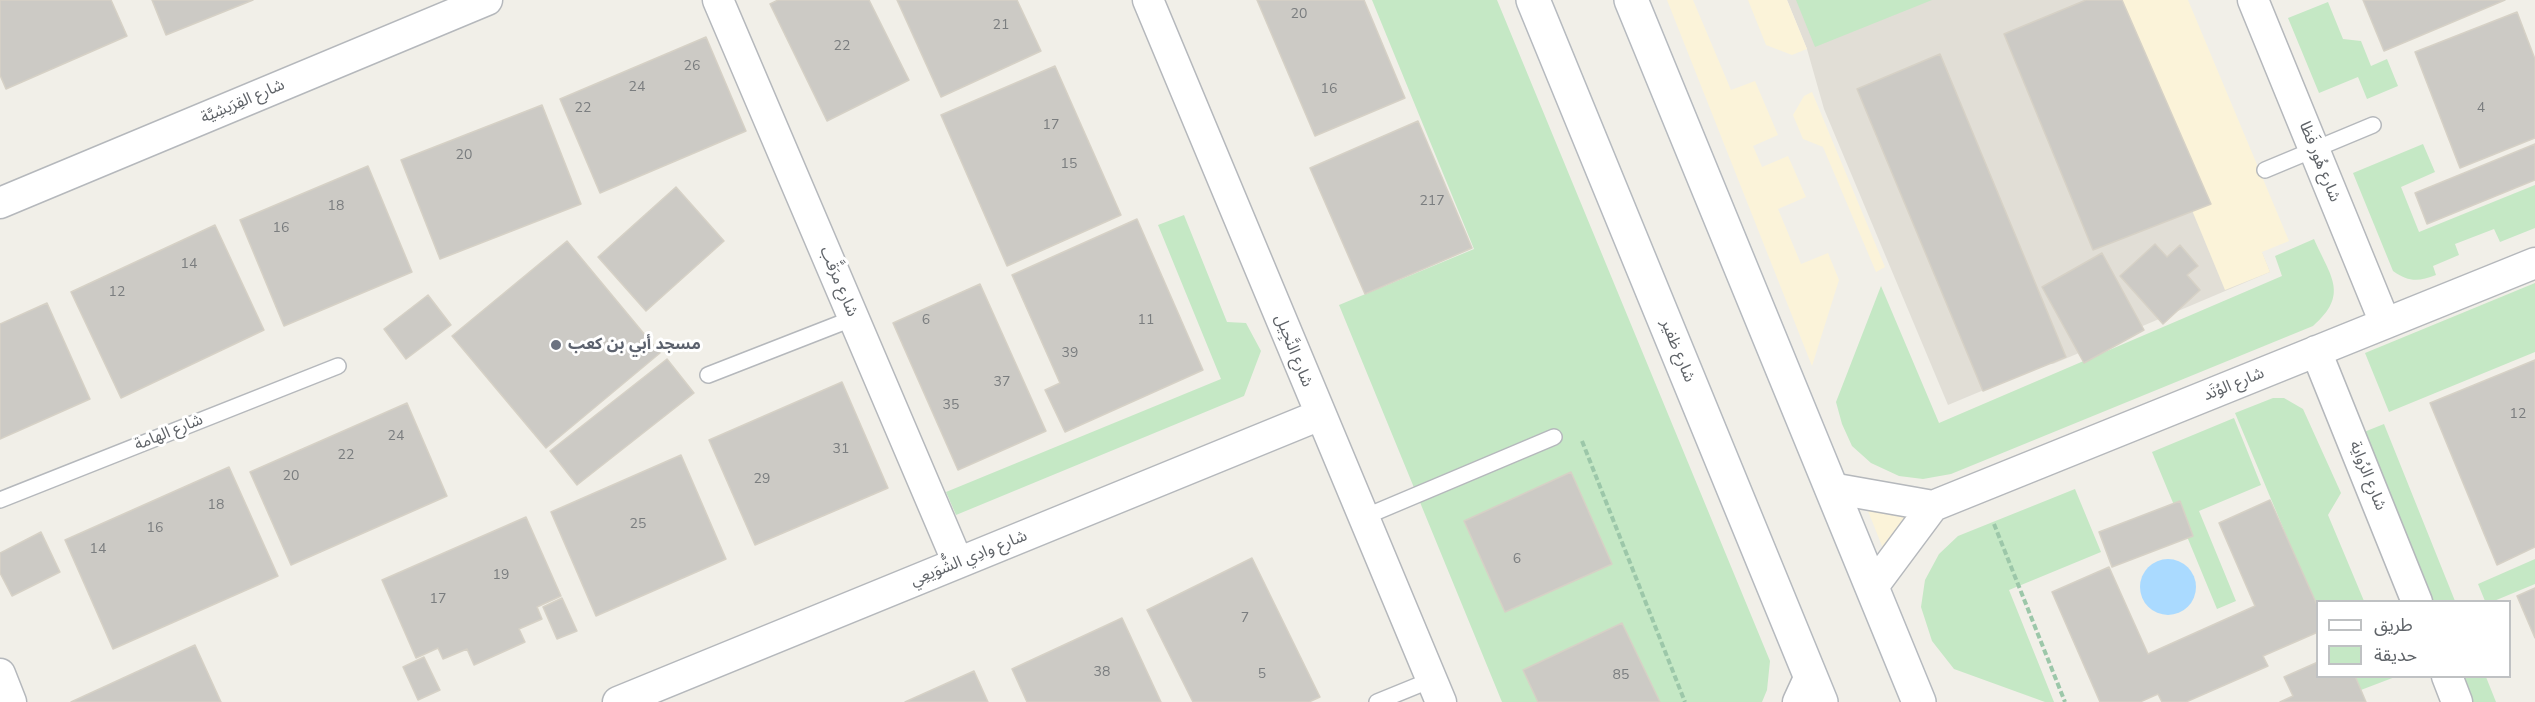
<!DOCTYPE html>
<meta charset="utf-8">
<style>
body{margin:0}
#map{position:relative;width:2535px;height:702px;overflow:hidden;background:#f1efe8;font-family:"Nunito Sans","Noto Sans Arabic",sans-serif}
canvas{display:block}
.legend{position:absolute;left:2316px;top:600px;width:195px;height:78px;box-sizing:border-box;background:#fff;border:2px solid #bfc1c3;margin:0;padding:8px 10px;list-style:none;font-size:18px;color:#5f6368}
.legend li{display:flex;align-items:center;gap:12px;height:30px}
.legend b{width:30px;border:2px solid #bfc1c3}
</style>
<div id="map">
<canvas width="2535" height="702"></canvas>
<ul class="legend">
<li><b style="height:8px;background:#fff"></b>طريق</li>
<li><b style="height:16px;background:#c5e8c5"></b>حديقة</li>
</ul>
</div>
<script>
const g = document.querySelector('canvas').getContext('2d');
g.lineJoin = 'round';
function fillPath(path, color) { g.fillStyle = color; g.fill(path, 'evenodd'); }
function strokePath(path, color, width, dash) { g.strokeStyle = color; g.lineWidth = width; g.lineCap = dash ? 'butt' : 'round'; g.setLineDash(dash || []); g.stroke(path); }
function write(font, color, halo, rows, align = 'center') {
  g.font = font + ' "Nunito Sans","Noto Sans Arabic",sans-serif'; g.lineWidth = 6; g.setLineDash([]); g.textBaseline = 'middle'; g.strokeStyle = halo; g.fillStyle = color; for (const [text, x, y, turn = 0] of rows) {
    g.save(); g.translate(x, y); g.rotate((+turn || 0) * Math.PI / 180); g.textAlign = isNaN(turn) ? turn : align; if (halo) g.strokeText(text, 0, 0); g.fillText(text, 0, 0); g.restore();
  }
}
const education = new Path2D(`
 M 1787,0 L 2158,0 L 2270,272 L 2053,364 L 2046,364 L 1948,405 L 1824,109 L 1807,49 Z`);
const green = new Path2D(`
 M 1372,0 L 1497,0 L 1770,661 L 1767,690 L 1762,702 L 1502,702 L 1339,305 L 1474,249 Z
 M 1796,0 L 1932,0 L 1815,47 Z
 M 2328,2 L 2343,39 L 2361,41 L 2371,66 L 2387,59 L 2398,86 L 2367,99 L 2358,77 L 2319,93 L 2288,18 Z
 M 2423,144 L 2435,172 L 2401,187 L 2419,232 L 2535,185 L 2535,228 L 2500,242 L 2494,229 L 2455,244 L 2459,255 L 2433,266 L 2436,275 C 2418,282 2409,282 2393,271 L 2353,173 Z
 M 1184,215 L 1227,322 L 1246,323 L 1261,351 L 1244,396 L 956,515 L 946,492 L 1221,379 L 1158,225 Z
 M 2314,239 C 2330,276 2350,294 2313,326 L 1951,474 L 1923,479 L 1899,476 L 1871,463 L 1852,446 L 1842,424 L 1836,402 L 1881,286 L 1939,423 L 2282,276 L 2275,256 Z
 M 2535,283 L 2535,352 L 2389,412 L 2365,353 Z
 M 2273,398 L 2284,398 L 2303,409 L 2341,493 L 2328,515 L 2364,601 L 2318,602 L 2317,609 L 2235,413 Z
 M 2234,418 L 2261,485 L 2199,511 L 2236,601 L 2217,609 L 2152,452 Z
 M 2384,424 L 2455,601 L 2427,601 L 2359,434 Z
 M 2075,489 L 2101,552 L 2009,590 L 2054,702 L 2045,702 L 1954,669 L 1932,641 L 1921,607 L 1925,580 L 1939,554 L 1958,536 Z
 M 2535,559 L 2535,584 L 2494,601 L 2485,601 L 2478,584 Z
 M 2346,677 L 2395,677 L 2353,693 Z
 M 2457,677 L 2486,677 L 2496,702 L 2467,702 Z`);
const sand = new Path2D(`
 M 1667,0 L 1693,0 L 1731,90 L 1755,81 L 1778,135 L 1753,146 L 1762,167 L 1788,156 L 1806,197 L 1778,209 L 1801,264 L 1828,253 L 1839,280 L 1812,366 Z
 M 1748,0 L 1787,0 L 1807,49 L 1792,55 L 1766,45 Z
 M 2105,0 L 2188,0 L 2289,241 L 2262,252 L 2270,272 L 2225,290 Z
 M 1812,92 L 1885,267 L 1876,272 L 1823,147 L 1803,139 L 1793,115 L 1804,96 Z
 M 1868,511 L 1922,511 L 1886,556 Z`);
const water = new Path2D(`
 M2140 587a28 28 0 1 1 56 0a28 28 0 1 1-56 0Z`);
const building = new Path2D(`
 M 0,0 L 111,0 L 127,36 L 6,89 L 0,75 Z
 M 152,0 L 253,0 L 166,35 Z
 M 778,0 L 869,0 L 909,80 L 827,121 L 770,4 Z
 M 897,0 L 1017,0 L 1041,51 L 941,97 Z
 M 1257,0 L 1364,0 L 1405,98 L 1315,136 Z
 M 2086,0 L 2122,0 L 2211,204 L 2093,250 L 2004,34 Z
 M 2363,0 L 2505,0 L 2384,51 Z
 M 2517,12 L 2535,59 L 2535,138 L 2460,168 L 2415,52 Z
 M 706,37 L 746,131 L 600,193 L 560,99 Z
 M 1940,54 L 2066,357 L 1983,391 L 1857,89 Z
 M 1055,66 L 1121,215 L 1007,266 L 941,115 Z
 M 542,105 L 581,204 L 440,259 L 401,160 Z
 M 1418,121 L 1472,248 L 1365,294 L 1310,168 Z
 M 2535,144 L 2535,180 L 2427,224 L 2415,193 Z
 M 368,166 L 412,272 L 284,326 L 240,220 Z
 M 676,187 L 724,241 L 646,311 L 598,257 Z
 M 1137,219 L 1203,370 L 1065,432 L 1045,390 L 1060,383 L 1012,275 Z
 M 215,225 L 264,330 L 121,398 L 71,292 Z
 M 567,241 L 660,353 L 546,448 L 452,336 Z
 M 2155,244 L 2167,257 L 2180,245 L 2198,266 L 2187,275 L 2200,290 L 2163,324 L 2120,276 Z
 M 2102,253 L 2144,330 L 2084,363 L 2042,287 Z
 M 980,284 L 1046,431 L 958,470 L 893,323 Z
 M 428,295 L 451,325 L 406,359 L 384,329 Z
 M 47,303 L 90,399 L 0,439 L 0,324 Z
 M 667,359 L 694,393 L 577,485 L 550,451 Z
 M 2535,360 L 2535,547 L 2497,565 L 2430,403 Z
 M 842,382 L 888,488 L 755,545 L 709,440 Z
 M 407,403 L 447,496 L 291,565 L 250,472 Z
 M 681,455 L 726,559 L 596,616 L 551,512 Z
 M 229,467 L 278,576 L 113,649 L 65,540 Z
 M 1571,472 L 1612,564 L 1505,612 L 1464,521 Z
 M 2270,500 L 2318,607 L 2318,632 L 2263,656 L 2268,666 L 2186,702 L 2162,702 L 2158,694 L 2140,702 L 2100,702 L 2052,592 L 2109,567 L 2148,654 L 2255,606 L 2219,523 Z
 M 2180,501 L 2193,536 L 2112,567 L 2099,532 Z
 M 526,517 L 561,596 L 537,607 L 542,619 L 519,629 L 525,642 L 474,665 L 467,649 L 443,659 L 438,648 L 416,658 L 382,580 Z
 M 41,532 L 60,572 L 12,596 L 0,573 L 0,553 Z
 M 1252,558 L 1320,697 L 1309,702 L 1193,702 L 1147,610 Z
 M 2535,588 L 2535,638 L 2517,596 Z
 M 562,598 L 577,631 L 557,639 L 543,607 Z
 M 1122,618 L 1161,702 L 1027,702 L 1012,669 Z
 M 1622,623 L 1660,702 L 1538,702 L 1523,670 Z
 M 195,645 L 221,702 L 71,702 Z
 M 424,657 L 440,690 L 418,700 L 403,667 Z
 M 2318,662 L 2318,676 L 2355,676 L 2366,702 L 2280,702 L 2293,696 L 2284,677 Z
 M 974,671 L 988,702 L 905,702 Z`);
const path = new Path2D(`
 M 1582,441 L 1685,702
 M 1994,524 L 2065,702`);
const lane = new Path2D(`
 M 2265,170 L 2373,125
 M 708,375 L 854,318
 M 0,500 L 338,366
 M 1362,518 L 1554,437
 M 1377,702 L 1431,680`);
const street = new Path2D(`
 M 718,0 L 958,563
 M 1148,0 L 1441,702
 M 2253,0 L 2385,323
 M 0,203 L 487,0
 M 2316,351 L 2417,602
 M 1831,488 L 1933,506
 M 1872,588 L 1933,506 L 2535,263
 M 0,674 L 11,702
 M 2447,676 L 2457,702
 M 618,702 L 1320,415
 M 1798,702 L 1810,676`);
const secondary = new Path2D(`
 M 1533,0 L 1821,702
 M 1631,0 L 1919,702`);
const markers = [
 [556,345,6,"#6b7280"]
];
const numberNames = [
 ["20",1299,15],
 ["21",1001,26],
 ["22",842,47],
 ["26",692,67],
 ["24",637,88],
 ["16",1329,90],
 ["22",583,109],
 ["4",2481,109],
 ["17",1051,126],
 ["20",464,156],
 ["15",1069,165],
 ["217",1432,202],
 ["18",336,207],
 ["16",281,229],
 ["14",189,265],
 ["12",117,293],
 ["6",926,321],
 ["11",1146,321],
 ["39",1070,354],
 ["37",1002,383],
 ["35",951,406],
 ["12",2518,415],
 ["24",396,437],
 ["31",841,450],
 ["22",346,456],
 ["20",291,477],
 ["29",762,480],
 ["18",216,506],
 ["25",638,525],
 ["16",155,529],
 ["14",98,550],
 ["6",1517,560],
 ["19",501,576],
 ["17",438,600],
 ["7",1245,619],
 ["38",1102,673],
 ["5",1262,675],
 ["85",1621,676]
];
const streetNames = [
 ["شارع القِرَيشِيَّة",243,102,-23],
 ["شارع هُور فَظا",2319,162,68],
 ["شارع مرَقَّب",838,282,67],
 ["شارع النَّجِيل",1293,351,68],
 ["شارع ظفير",1677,351,68],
 ["شارع الوُتَد",2234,385,-22],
 ["شارع الهامة",169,433,-22],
 ["شارع الرُواية",2367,476,68],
 ["شارع وادِي الشُّوَيعِي",969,559,-22]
];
const worshipNames = [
 ["مسجد أبي بن كعب",568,345]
];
fillPath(education, '#e1ded6');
fillPath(green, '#c5e8c5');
fillPath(sand, '#fbf3d9');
fillPath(water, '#aadaff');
fillPath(building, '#cccac5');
strokePath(building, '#d6d1c6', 1.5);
strokePath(lane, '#b5b8bc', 18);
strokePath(street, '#b5b8bc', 33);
strokePath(secondary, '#b6babf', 36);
strokePath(path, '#9cc7a9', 4, [6, 3]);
strokePath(lane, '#fff', 15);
strokePath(street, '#fff', 30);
strokePath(secondary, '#fff', 33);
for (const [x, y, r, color] of markers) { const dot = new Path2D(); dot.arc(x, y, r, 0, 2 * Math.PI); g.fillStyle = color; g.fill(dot); strokePath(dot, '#fff', 2); }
write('14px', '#7a7d7f', null, numberNames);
write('16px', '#5f6368', '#fff', streetNames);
write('bold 16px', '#5b616d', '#fff', worshipNames, 'left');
</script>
